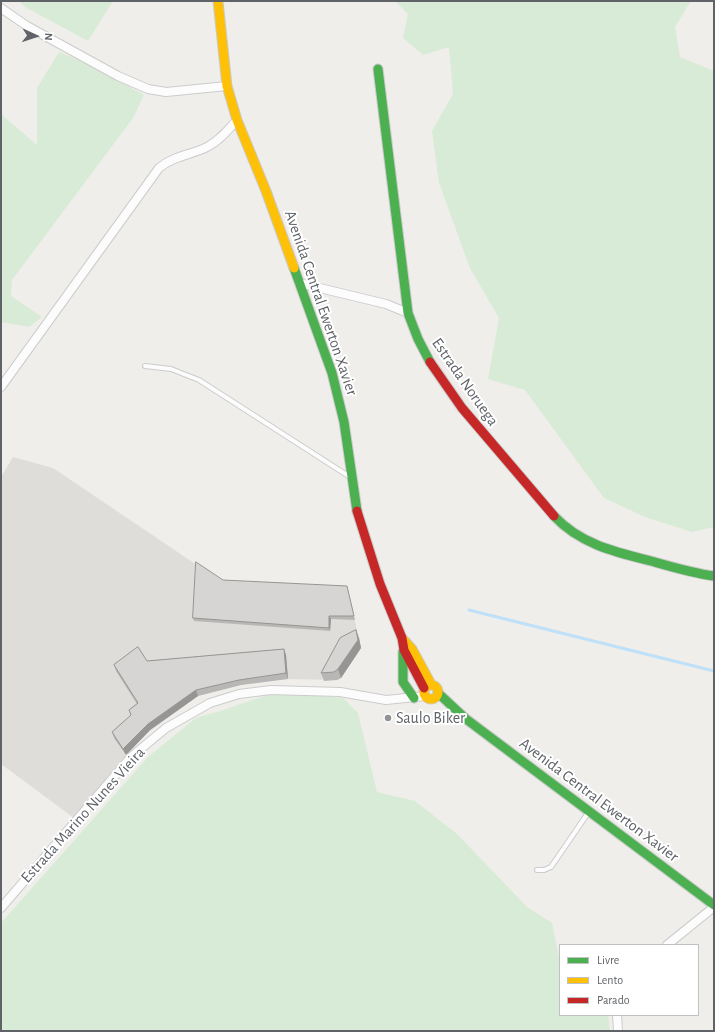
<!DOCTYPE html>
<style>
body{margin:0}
#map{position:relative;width:715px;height:1032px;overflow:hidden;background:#efeeea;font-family:"Alegreya Sans",sans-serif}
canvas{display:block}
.frame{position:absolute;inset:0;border:2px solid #5f6368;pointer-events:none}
.legend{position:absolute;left:559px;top:944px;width:140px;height:72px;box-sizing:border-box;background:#fff;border:1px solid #bfc1c3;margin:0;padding:5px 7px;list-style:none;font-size:12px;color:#5f6368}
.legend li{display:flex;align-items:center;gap:8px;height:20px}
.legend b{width:20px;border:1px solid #bfc1c3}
.north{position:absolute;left:16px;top:16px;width:40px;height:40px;-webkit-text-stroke:3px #fff;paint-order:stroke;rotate:93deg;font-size:11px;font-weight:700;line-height:16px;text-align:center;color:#5f6368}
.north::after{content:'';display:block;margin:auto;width:14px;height:18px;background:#5f6368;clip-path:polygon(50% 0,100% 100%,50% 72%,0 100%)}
</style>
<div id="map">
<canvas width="715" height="1032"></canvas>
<div class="frame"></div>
<ul class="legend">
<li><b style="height:5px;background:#4caf50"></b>Livre</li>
<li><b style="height:5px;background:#ffc107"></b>Lento</li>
<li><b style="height:5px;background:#c62828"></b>Parado</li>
</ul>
<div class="north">N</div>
</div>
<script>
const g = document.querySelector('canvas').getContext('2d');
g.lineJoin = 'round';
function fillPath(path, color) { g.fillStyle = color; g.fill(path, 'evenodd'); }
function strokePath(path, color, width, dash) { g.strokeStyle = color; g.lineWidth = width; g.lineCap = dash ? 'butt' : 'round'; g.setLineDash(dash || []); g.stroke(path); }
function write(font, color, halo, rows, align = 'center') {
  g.font = font + ' "Alegreya Sans",sans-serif'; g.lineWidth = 4; g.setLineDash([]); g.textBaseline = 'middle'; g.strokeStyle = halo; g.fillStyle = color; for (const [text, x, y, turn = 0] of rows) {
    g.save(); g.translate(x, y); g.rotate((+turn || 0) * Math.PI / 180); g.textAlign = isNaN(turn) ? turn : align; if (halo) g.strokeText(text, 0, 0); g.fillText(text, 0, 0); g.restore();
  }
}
const industrial = new Path2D(`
 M 13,457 L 53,468 L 225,584 L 348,590 L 361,648 L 341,678 L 337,680 L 286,679 L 241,685 L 198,696 L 151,730 L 125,756 L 74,818 L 1,764 L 1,477 Z`);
const green = new Path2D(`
 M 19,1 L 113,1 L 88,41 L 25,7 Z
 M 395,1 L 691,1 L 675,27 L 680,57 L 714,71 L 714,527 L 692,532 L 645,517 L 604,498 L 525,390 L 488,379 L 499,318 L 470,268 L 439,183 L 432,131 L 453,94 L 449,47 L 423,55 L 403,38 L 408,14 Z
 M 59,52 L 87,63 L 144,95 L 133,118 L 12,280 L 11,296 L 42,317 L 29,327 L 1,322 L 1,114 L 37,145 L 37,88 Z
 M 300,694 L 343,698 L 358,713 L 377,792 L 415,801 L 457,834 L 527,907 L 552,923 L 560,962 L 560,1015 L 608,1015 L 610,1031 L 1,1031 L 1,923 L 149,756 L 196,718 L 223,710 L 267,695 Z`);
const stream = new Path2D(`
 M 469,610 L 714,671`);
const lane = new Path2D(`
 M 145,366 L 171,369 L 199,380 L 350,477
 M 537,870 L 544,870 L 551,867 L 588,813`);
const street = new Path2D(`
 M 1,8 L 27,26 L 118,76 L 148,89 L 166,92 L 227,86
 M 299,283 L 386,304 L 408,313
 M 1,387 L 159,168 C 173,156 191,155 207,147 C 219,141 228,130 237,120
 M 1,908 L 131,757 L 166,728 L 210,703 L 239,694 L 271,690 L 340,692 L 386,700 L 425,696
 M 667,945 L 714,907
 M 617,1015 L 618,1031`);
const fast = new Path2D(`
 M 378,69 L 408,313 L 418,339 L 430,362
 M 294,268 L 332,373 L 344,422 L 357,511
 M 554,516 C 580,544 615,552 651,561 C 672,567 692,573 714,576
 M 403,652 L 403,682 L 414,698
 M 438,693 L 466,719 L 714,905`);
const slow = new Path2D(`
 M 218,1 L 227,86 L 237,120 L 266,191 L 294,268
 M 402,638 L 412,649 L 431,684
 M424 692a7 7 0 1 1 14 0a7 7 0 1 1-14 0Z`);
const jam = new Path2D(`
 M 430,362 L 462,408 L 554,516
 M 357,511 L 380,584 L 402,638 L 404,650 L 424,688`);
const wall = new Path2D(`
 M 223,580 L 348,590 L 355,620 L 331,619 L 330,631 L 194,621 L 193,618 Z
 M 359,638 L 361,648 L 341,678 L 337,680 L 324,681 L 321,673 Z
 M 284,649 L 286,655 L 288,679 L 241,685 L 198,696 L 150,730 L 126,755 L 114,738 L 112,732 L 131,716 L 129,710 L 137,704 L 116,671 L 114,665 L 147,661 Z`);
const shadedWall = new Path2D(`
 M 329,616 L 331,619 L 330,631 L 329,628 Z
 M 356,630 L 359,638 L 361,648 L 341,678 L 338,669 Z
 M 284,649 L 286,655 L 288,679 L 286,673 Z
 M 196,690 L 198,696 L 150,730 L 126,755 L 123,749 L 148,724 Z`);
const building = new Path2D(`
 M 196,562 L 223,580 L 347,586 L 354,616 L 329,616 L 329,628 L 193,618 Z
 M 356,630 L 358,640 L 338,669 L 334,672 L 321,673 L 340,638 Z
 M 138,647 L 147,661 L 284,649 L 286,673 L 239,680 L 196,690 L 148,724 L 123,749 L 112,732 L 131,715 L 129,710 L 138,703 L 114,665 Z`);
const markers = [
 [388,718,4,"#919496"]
];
const streetNames = [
 ["Avenida Central Ewerton Xavier",321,303,71],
 ["Estrada Noruega",465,382,55],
 ["Avenida Central Ewerton Xavier",599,800,37],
 ["Estrada Marino Nunes Vieira",83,815,-48]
];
const poiNames = [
 ["Saulo Biker",396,718]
];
fillPath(industrial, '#dfddda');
fillPath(green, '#d8ebd6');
strokePath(stream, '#bfe0f9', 3);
strokePath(lane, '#cbcccc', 6);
strokePath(street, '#cbcccc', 10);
strokePath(fast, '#cacacb', 11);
strokePath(slow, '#cacacb', 11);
strokePath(jam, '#cacacb', 11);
strokePath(lane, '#fdfcfc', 4);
strokePath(street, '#fdfcfc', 8);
strokePath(fast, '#4caf50', 9);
strokePath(slow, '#ffc107', 9);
strokePath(jam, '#c62828', 9);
fillPath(wall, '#b8b7b5');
fillPath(shadedWall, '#969594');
fillPath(building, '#d6d5d3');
strokePath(building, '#969594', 1);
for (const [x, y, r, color] of markers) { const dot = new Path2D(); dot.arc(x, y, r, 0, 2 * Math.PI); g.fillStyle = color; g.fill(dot); strokePath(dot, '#fff', 1.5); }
write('16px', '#5f6368', '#fff', streetNames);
write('16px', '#5f6368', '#fff', poiNames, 'left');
</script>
